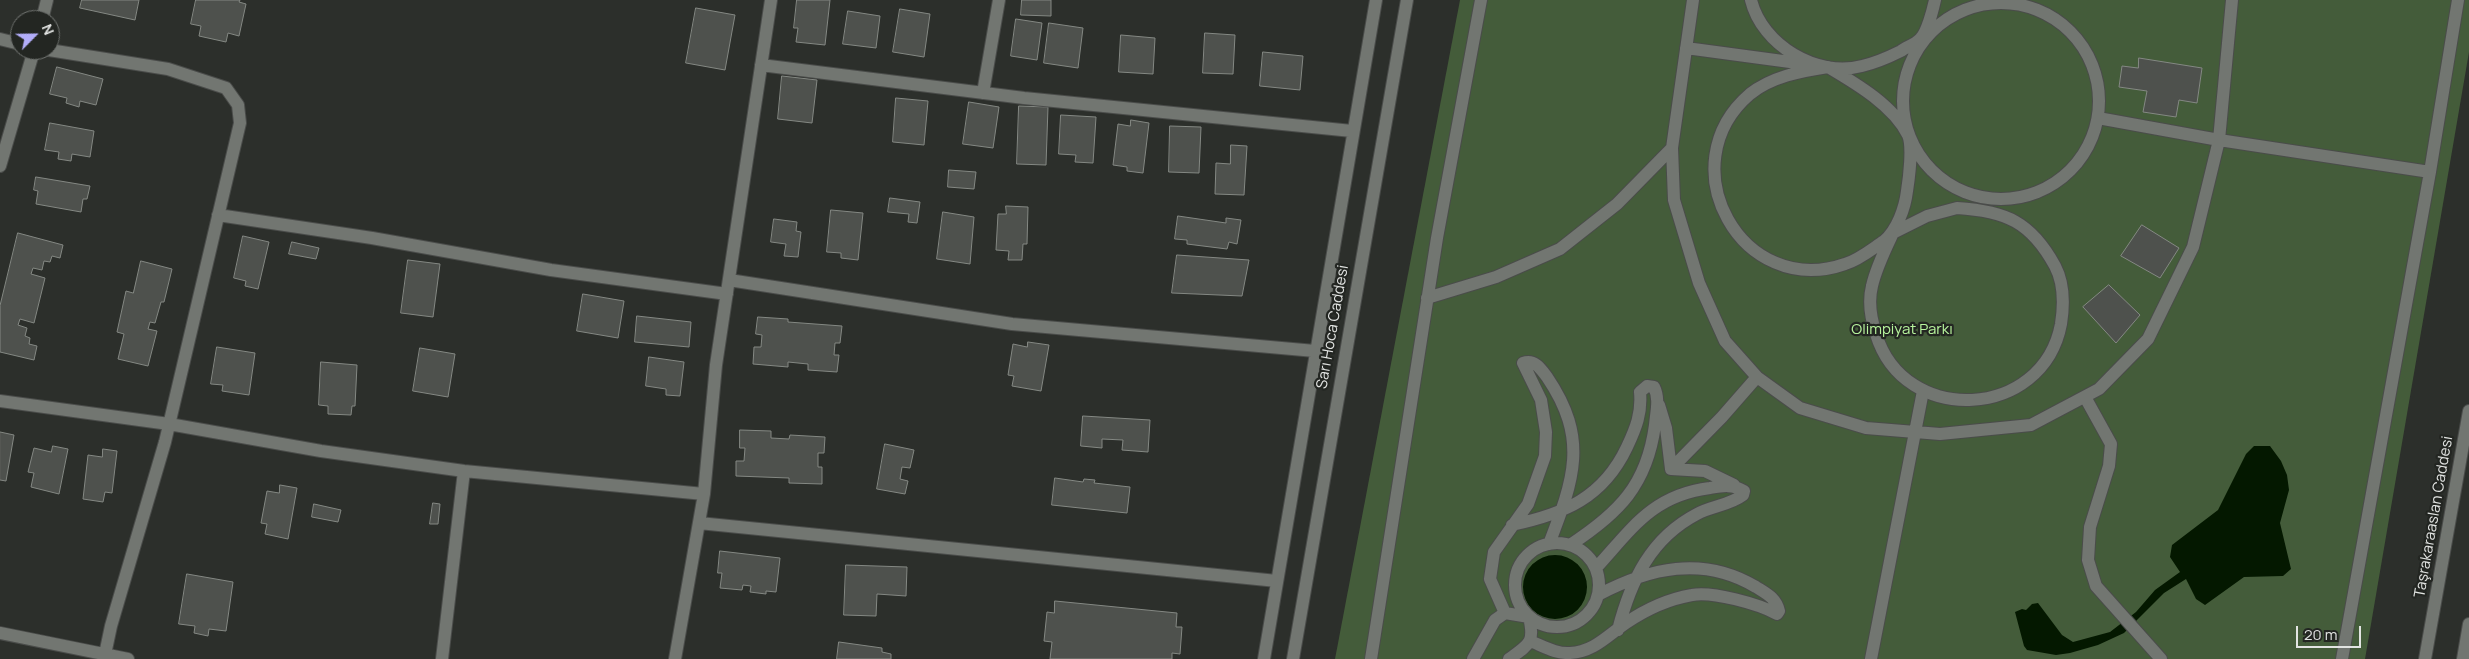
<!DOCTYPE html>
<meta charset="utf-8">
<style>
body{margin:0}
#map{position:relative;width:2469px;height:659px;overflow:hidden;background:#2c2f2b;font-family:Manrope,sans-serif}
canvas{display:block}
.north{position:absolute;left:10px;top:10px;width:50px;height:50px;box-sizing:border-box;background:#232622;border:1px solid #6f726f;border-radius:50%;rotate:67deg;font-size:14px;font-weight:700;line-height:20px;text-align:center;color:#e2e4e2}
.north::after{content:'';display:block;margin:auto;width:18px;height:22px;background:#b2adf9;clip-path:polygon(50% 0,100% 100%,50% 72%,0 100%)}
.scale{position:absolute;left:2296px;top:626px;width:65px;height:22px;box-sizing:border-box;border:2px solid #e2e4e2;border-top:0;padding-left:6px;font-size:15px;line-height:18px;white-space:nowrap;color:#e2e4e2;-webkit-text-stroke:4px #232622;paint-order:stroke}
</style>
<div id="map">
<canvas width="2469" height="659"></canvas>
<div class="north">N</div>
<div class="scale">20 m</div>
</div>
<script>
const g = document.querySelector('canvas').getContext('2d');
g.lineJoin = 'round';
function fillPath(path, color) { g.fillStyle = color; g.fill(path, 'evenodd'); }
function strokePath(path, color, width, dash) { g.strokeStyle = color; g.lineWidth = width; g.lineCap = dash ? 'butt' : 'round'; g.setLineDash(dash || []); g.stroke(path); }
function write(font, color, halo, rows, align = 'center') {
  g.font = font + ' Manrope,sans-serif'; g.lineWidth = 4.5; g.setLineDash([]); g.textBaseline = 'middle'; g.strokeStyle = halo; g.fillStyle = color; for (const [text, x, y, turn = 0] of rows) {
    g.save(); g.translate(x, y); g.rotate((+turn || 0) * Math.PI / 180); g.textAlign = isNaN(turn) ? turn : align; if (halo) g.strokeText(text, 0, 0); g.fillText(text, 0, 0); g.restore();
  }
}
const green = new Path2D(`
 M 1460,0 L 2469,0 L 2469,52 L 2365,659 L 1335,659 Z`);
const water = new Path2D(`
 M 2254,446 L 2270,446 L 2281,461 L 2287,475 L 2289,490 L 2280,523 L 2291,569 L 2283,576 L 2244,577 L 2205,605 L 2196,599 L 2186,579 L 2164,593 L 2124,633 L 2098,645 L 2070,653 L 2056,655 L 2027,650 L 2024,646 L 2015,612 L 2022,609 L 2026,610 L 2032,604 L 2038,603 L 2062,635 L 2073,642 L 2110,632 L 2136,612 L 2155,590 L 2180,572 L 2170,557 L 2172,545 L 2218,510 L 2246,454 Z
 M1523 587a32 32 0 1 1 64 0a32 32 0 1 1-64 0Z`);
const building = new Path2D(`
 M 82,0 L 139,0 L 135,20 L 80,8 Z
 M 196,0 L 240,0 L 239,2 L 246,4 L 239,36 L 228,33 L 226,42 L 199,36 L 201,26 L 191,24 Z
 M 797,0 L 830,0 L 825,45 L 796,42 L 798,28 L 794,28 Z
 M 1022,0 L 1051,0 L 1051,16 L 1021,15 Z
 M 696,8 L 735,15 L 725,70 L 686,63 Z
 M 900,9 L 930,14 L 924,57 L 893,52 Z
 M 848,11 L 880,16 L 876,48 L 843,44 Z
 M 1016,19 L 1042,23 L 1037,60 L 1011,56 Z
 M 1049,23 L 1083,28 L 1078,68 L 1044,63 Z
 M 1205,33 L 1235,35 L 1233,74 L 1203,73 Z
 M 1121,35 L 1155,38 L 1153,74 L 1119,72 Z
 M 1263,52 L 1303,56 L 1300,90 L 1260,86 Z
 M 2139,58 L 2202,68 L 2197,103 L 2179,100 L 2176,117 L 2143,112 L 2147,91 L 2119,87 L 2122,66 L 2138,68 Z
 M 57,67 L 103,79 L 96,105 L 80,101 L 79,107 L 66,103 L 67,98 L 50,94 Z
 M 782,76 L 817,80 L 812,123 L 778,119 Z
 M 896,98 L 928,101 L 924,145 L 893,142 Z
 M 969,102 L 999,107 L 993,148 L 963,144 Z
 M 1019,106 L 1048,107 L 1046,165 L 1017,164 Z
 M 1061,115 L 1096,117 L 1093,163 L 1075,162 L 1076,155 L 1059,154 Z
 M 1131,120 L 1149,123 L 1143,173 L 1127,171 L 1127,167 L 1113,165 L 1118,124 L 1130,126 Z
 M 50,123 L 94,131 L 90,157 L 72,154 L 71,161 L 58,159 L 59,152 L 45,150 Z
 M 1170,126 L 1201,127 L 1199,173 L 1169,172 Z
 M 1231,145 L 1247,146 L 1244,195 L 1215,194 L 1216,163 L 1230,164 Z
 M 949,170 L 976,172 L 974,189 L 948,187 Z
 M 36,177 L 90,186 L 87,199 L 83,199 L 81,212 L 36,204 L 38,191 L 34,190 Z
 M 890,198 L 920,202 L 917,223 L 908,222 L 909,214 L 888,212 Z
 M 1006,206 L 1028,207 L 1027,244 L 1023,244 L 1022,260 L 1008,260 L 1009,251 L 996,250 L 998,214 L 1006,214 Z
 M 831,210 L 863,213 L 858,260 L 841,258 L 841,253 L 827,252 Z
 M 943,212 L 974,217 L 970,264 L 937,259 Z
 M 1178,216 L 1226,223 L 1226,218 L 1241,220 L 1237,244 L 1229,242 L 1227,249 L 1187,244 L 1187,240 L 1175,239 Z
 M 774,219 L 797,222 L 796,231 L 801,232 L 798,257 L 784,256 L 786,244 L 771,242 Z
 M 2142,225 L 2179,248 L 2160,278 L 2121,256 Z
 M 18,233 L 63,245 L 60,258 L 52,256 L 50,262 L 44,261 L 42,270 L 33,268 L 31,274 L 45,278 L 34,323 L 20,319 L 18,325 L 27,328 L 25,336 L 30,338 L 29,344 L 37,346 L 34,360 L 0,352 L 0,306 Z
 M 243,236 L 269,242 L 258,289 L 245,286 L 246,281 L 234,278 Z
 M 292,242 L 319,248 L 316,259 L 289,254 Z
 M 1177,255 L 1249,260 L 1242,296 L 1172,293 Z
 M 408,260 L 440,264 L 433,317 L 401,313 Z
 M 141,261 L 172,269 L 164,302 L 161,302 L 155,323 L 150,322 L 148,329 L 157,331 L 148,366 L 118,359 L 124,334 L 117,332 L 126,291 L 133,293 Z
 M 2109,285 L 2140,315 L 2116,343 L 2083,307 Z
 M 583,294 L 624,301 L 618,338 L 577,331 Z
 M 637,316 L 691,322 L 689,347 L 635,342 Z
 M 758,317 L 788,319 L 788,322 L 842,326 L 840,343 L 835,343 L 834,355 L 839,355 L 837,372 L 808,370 L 808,364 L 788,362 L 788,367 L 753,364 L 754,347 L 761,347 L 762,335 L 756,334 Z
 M 1028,342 L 1049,345 L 1041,391 L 1012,386 L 1014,376 L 1008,375 L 1013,344 L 1027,347 Z
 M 217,347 L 255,353 L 249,395 L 222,391 L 223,385 L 211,384 Z
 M 420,348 L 455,354 L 448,397 L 413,391 Z
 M 649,357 L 684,362 L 680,396 L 666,395 L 666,389 L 646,386 Z
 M 321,362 L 357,365 L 355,406 L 352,406 L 351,415 L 328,414 L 328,406 L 319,405 Z
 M 1083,416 L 1150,420 L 1148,452 L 1122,450 L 1123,440 L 1102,439 L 1102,448 L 1081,446 Z
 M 740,430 L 771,431 L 771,438 L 789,439 L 790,435 L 825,437 L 824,453 L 818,453 L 818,467 L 822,467 L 822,484 L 789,483 L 789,478 L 736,476 L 736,461 L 744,461 L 745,448 L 740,448 Z
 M 0,432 L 14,435 L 6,481 L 0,480 Z
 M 885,444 L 914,450 L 910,468 L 902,467 L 900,479 L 908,481 L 905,494 L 877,489 Z
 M 53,446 L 68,449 L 59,494 L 31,487 L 34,473 L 28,472 L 34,448 L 51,452 Z
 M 103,449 L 117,451 L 112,493 L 105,492 L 103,502 L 83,499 L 88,455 L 102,457 Z
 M 1055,478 L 1083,482 L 1084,479 L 1095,480 L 1094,483 L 1130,487 L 1127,513 L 1052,505 Z
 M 280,485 L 297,488 L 288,539 L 265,534 L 267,524 L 261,523 L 267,491 L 279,493 Z
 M 433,503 L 440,504 L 438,524 L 430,524 Z
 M 314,504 L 341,510 L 338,522 L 312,517 Z
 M 720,551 L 780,558 L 776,592 L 766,591 L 766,594 L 750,592 L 751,586 L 743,585 L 742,590 L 720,588 L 722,573 L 718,573 Z
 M 846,565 L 907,567 L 906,596 L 877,594 L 876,616 L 844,615 Z
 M 187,574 L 233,582 L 226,631 L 209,629 L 208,636 L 194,633 L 195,626 L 179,624 Z
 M 1055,601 L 1177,613 L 1176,627 L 1182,627 L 1180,654 L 1172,653 L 1172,659 L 1050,659 L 1052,642 L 1044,641 L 1047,612 L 1054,613 Z
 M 839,642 L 882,648 L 882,652 L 891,654 L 891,659 L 837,659 Z`);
const minor = new Path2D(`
 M 1693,0 L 1672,148 L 1674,200 L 1699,283 L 1725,341 L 1757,377 L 1800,408 L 1866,428 L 1940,434 L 2031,425 L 2099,389 L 2148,339 L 2193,247 L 2219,140 L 2098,118
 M 1751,0 C 1762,45 1817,78 1862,66 C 1875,63 1889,57 1901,51 C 1906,47 1916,44 1920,39 C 1927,33 1933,9 1935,0
 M 2232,0 L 2219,140 L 2430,172
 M1903 101a98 98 0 1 1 196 0a98 98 0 1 1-196 0Z
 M 42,20 L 47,0
 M 0,39 L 20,44
 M 1686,48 L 1805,64
 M 49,50 L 168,69 L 226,88 L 238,105 L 240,123 L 165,442 L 111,626 L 104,659
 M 761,65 L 1024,98 L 1352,131
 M 1828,67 C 1855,83 1893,105 1908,135 C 1913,146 1909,178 1907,191 C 1905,208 1897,230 1884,241 C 1872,249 1859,260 1845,264 C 1742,300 1667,165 1750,94 C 1771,77 1801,71 1828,67 Z
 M 983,93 L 999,0
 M 0,166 L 34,50
 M 1957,208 C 2006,211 2031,222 2055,266 C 2064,283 2064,305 2061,324 C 2043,420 1904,427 1876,334 C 1871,319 1868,302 1872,286 C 1876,268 1885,250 1893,233 L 1927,216 Z
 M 218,215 L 372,238 L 551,270 L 727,294
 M 729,280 L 1012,324 L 1315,351
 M 1427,298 L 1496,277 L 1560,249 L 1617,204 L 1672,148
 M 2085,397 L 2111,444 L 2109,466 L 2090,527 L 2088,560 L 2096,586 L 2161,659
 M 0,401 L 169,424 L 321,451 L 464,471 L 704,494 L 675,659
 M 1659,405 L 1666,428 L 1671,469 L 1705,471 L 1734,485
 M 1671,469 L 1722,417 L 1757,377
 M 704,494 L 716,365 L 771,0
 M 699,523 L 1277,581
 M 1512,525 C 1564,514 1603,498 1627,447 C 1636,428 1642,413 1640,392 L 1647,386 L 1654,387 C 1660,399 1656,412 1655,425 C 1647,485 1619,513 1570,545
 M1515 585a42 42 0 1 1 84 0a42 42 0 1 1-84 0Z
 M 1596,568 C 1631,530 1652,495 1710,488 C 1722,486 1733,484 1744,491 L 1743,495 C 1730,505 1712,506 1697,514 C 1651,538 1631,580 1618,630
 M 1505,613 L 1490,579 L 1494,552 L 1528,504 L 1545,456 L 1546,432 L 1541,400 L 1523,363 C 1535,359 1541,369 1547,377 C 1589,439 1574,479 1549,544
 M 0,633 L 128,659
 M 1530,641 C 1543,646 1556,654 1570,653 C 1594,652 1608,635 1626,623 C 1645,610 1669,599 1692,595 C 1712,591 1759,604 1777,614 L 1779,611 C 1776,598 1767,594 1756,587 C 1703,555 1649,568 1598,595
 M 442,659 L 464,471
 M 1264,659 L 1376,0
 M 1293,659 L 1407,0
 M 1371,659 L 1437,238 L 1481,0
 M 1473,659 L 1495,620 L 1505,613 L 1529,617 C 1535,642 1530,644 1509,659
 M 1871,659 L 1923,391
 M 2342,659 L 2430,172 L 2458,0
 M 2425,659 L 2469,411
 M 2463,659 L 2469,624`);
const streetNames = [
 ["Sarı Hoca Caddesi",1333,327,-80],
 ["Taşrakaraaslan Caddesi",2434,517,-80]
];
const parkNames = [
 ["Olimpiyat Parkı",1902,330]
];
fillPath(green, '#445c3a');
fillPath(water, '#041800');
fillPath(building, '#4e514d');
strokePath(building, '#848883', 1);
strokePath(minor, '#4a4c4a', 14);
strokePath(minor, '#727671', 12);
write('15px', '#e2e4e2', '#232622', streetNames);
write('15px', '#b7f49d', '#232622', parkNames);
</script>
